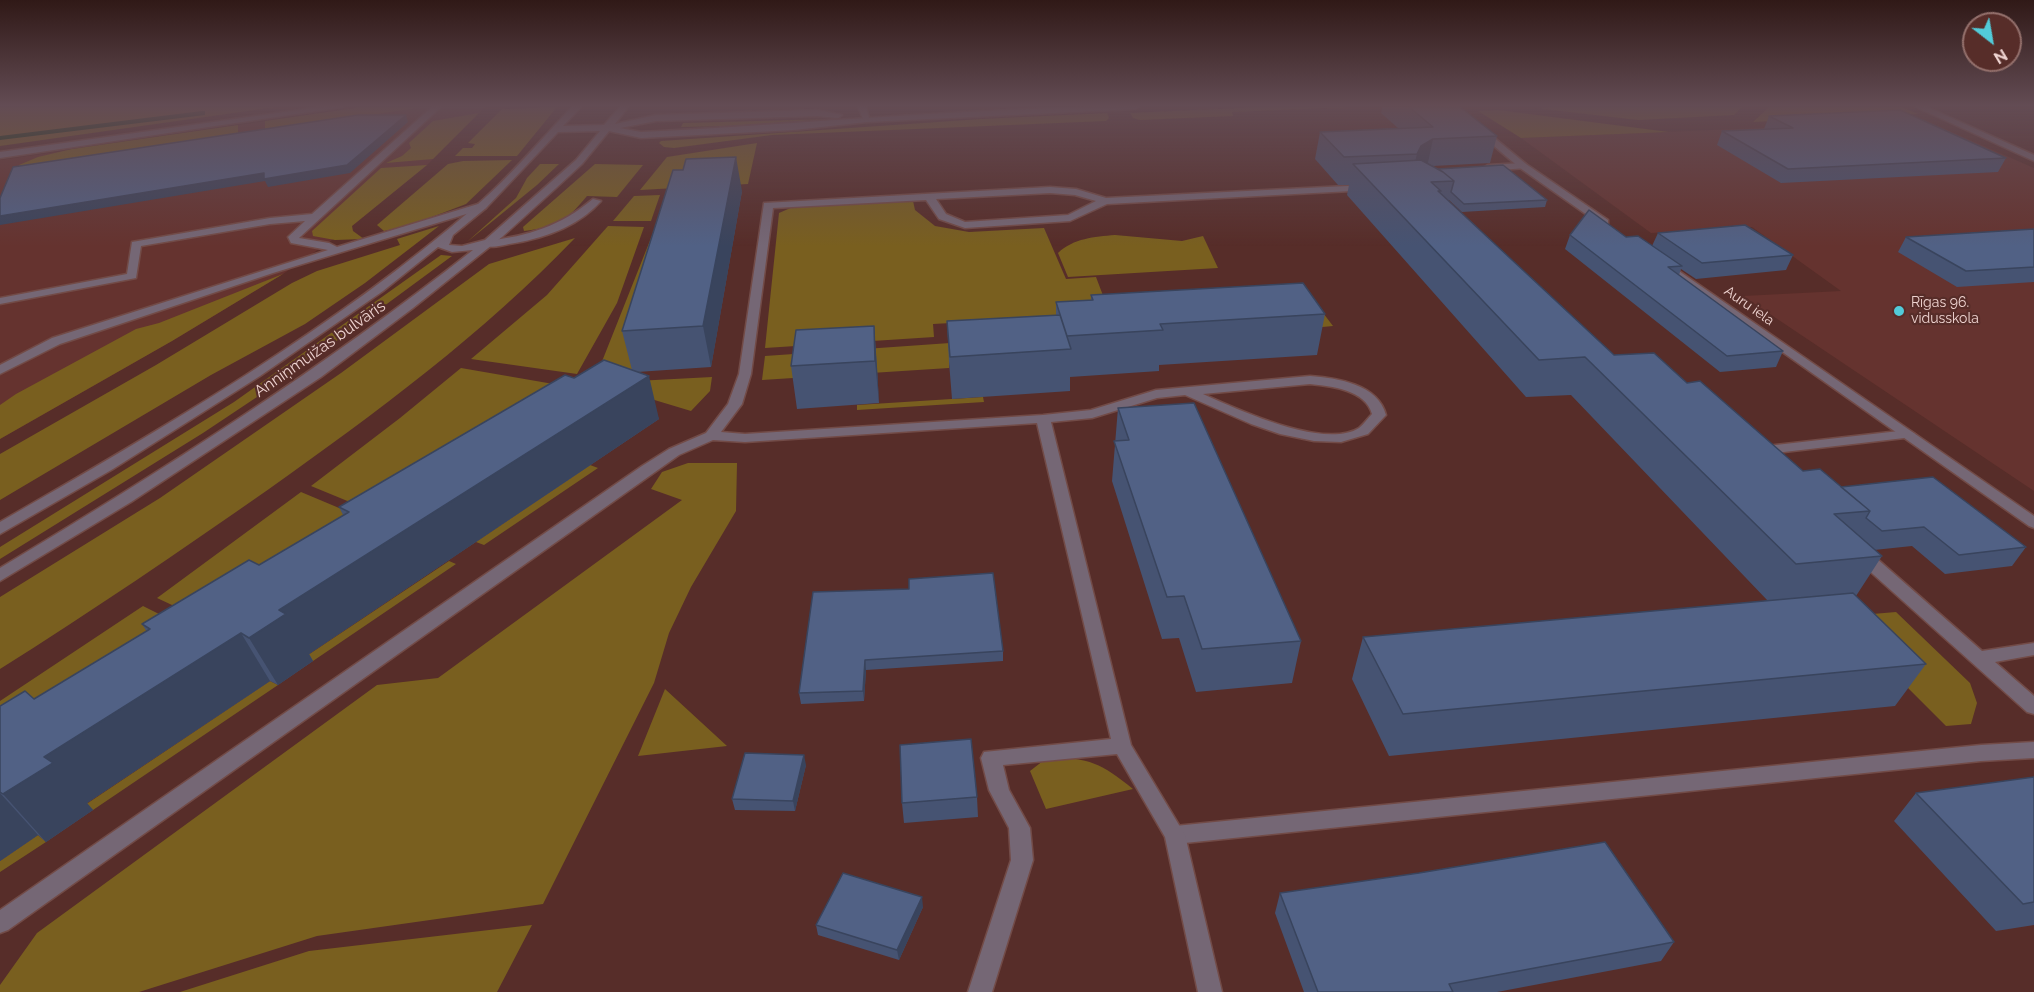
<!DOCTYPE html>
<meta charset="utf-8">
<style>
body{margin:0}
#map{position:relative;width:2034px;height:992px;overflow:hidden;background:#572d29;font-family:Raleway,sans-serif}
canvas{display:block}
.north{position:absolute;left:1962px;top:12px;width:60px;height:60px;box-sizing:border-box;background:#572d29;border:2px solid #94706c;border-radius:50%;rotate:149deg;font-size:16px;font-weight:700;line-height:24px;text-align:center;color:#efd4d1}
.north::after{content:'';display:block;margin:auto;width:21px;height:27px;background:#52cbd9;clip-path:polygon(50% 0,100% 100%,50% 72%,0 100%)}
</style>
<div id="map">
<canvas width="2034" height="992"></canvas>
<div class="north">N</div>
</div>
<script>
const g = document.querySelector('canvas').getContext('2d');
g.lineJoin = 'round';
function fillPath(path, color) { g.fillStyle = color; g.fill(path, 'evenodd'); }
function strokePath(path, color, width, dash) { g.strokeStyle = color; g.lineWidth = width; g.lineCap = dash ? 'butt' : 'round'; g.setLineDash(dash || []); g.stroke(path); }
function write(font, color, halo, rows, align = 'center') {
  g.font = font + ' Raleway,sans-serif'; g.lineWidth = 4.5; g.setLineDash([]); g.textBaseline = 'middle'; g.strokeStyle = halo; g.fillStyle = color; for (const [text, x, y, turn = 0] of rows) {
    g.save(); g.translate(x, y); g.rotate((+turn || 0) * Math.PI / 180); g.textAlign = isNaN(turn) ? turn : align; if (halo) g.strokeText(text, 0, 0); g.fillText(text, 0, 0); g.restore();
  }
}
const built = new Path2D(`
 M 362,107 L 485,107 L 427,165 L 352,226 L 283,274 L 172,341 L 0,439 L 0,160 Z
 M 1927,121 L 2034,168 L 2034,491 L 1743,296 L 1841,291 L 1752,227 L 1651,233 L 1521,138 Z`);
const green = new Path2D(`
 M 0,107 L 276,107 L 0,146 Z
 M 362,107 L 423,107 L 265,131 L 265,121 Z
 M 557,107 L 517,156 L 455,156 L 463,148 L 472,148 L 475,144 L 468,143 L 502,109 Z
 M 1259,107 L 1353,107 L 1232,112 L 1233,116 L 1140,120 L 1133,118 L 1130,113 Z
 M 1564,107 L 1742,107 L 1734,115 L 1638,120 L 1534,108 Z
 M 1769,107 L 1902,107 L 1918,114 L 1753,122 Z
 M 1498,110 L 1669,132 L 1521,138 L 1478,111 Z
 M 479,113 L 433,159 L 386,163 L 402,156 L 411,148 L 409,143 L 433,121 Z
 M 1107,113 L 1109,118 L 1106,121 L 772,135 L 674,148 L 664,147 L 659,143 L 661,141 L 981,119 Z
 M 831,119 L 731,126 L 681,127 L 683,123 Z
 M 238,125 L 238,137 L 17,172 L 19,165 L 38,157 L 72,149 Z
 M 757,143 L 748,184 L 640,190 L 667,157 Z
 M 512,160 L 466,204 L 411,225 L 384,231 L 377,225 L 448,164 L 463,161 Z
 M 540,164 L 559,164 L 537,185 L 467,242 L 516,198 L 527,178 Z
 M 595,164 L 643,165 L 617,197 L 587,196 C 566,221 558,227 524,231 L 523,227 Z
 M 427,165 L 352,226 L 353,231 L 364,239 L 335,240 L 313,236 L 312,231 L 381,168 Z
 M 660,195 L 651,221 L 613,221 L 634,196 Z
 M 668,195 L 648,317 L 638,352 L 649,352 L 644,371 L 597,374 Z
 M 913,201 L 915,210 L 935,226 L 969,232 L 1044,228 L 1066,279 L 1096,277 L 1110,314 L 933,324 L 934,337 L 765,348 L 779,213 L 795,206 Z
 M 439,226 L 365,283 L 305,324 L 211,375 L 0,500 L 0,454 L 156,365 L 292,283 L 317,271 L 400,245 L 397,239 Z
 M 608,226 L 644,227 L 617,303 L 577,374 L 471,359 L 547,295 Z
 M 1115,235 L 1182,241 L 1203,236 L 1218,268 L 1068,277 L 1058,253 C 1074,238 1094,237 1115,235 Z
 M 575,238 C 483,334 376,413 269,489 C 180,551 91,612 0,669 L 0,597 L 160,498 L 341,373 L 489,264 Z
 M 441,255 L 452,256 L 293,373 L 203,433 L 0,559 L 0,547 L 234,402 Z
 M 283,274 L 172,341 L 0,439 L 0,405 L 16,394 L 136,329 L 159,323 Z
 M 1317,305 L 1333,326 L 949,362 L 949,368 L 762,380 L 765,356 L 950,343 Z
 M 461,368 L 565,386 L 362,507 L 311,486 L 400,418 Z
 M 712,377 L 710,391 L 691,411 L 598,383 Z
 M 983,397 L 984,402 L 857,410 L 857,405 Z
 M 688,463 L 737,463 L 736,511 L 691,587 L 669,633 L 654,683 L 543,904 L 317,936 L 139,992 L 0,992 L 0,985 L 37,933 L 377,685 L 438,678 L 682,500 L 651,489 L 662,472 Z
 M 590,465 L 598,468 L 484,545 L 476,542 Z
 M 301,492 L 351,513 L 187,612 L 157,598 Z
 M 449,561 L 456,564 L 313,661 L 305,657 Z
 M 143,606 L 173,621 L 0,722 L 0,701 Z
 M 1896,612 L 1970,683 L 1977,703 L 1971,724 L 1946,726 L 1837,617 Z
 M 270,681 L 278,685 L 93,810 L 85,805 Z
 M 665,689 L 727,746 L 638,756 Z
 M 1048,757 C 1090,758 1101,763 1133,789 L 1046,809 L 1030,771 Z
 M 38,835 L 46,842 L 0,872 L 0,861 Z
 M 532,925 L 497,992 L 180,992 L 309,951 Z`);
const stream = new Path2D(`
 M 202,111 L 205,111 L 205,115 L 0,140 L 0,136 Z`);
const service = new Path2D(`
 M 320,107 L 343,107 L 0,158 L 0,152 Z
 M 432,107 L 441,107 L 299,238 L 329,243 L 337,247 L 478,204 L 486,204 L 486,208 L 273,273 L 60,344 L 0,374 L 0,365 L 52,338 L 328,250 L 291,243 L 288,237 L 305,221 L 270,224 L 141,246 L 136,278 L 0,304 L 0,298 L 127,274 L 132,242 L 270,218 L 312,214 Z
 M 1523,163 L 1526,164 L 1526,168 L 1488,171 L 1483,168 L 1488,165 Z
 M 593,199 L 601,201 C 578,227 542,239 509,244 C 500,246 488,249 482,244 L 487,241 C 528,236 561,226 593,199 Z
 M 1908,430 L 1915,434 L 1913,437 L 1758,455 L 1751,451 L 1758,447 Z
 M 1861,549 L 1867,550 L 1982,651 L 2034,643 L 2034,655 L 1995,662 L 2034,696 L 2034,714 L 2027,712 L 1855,558 L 1853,554 L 1855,550 Z
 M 2034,742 L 2034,758 L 1981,761 L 1175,844 L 1168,841 L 1165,835 L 1168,829 L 1175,826 L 1981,745 Z`);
const minor = new Path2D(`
 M 858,107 L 866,107 L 870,121 L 864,121 Z
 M 1448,107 L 1457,107 L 1526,164 L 1608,220 L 1608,224 L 1600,224 L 1520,168 Z
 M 1916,107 L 1927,107 L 2034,155 L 2034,161 Z
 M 1367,185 L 1370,186 L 1370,190 L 1107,204 L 1070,221 L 965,228 L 939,219 L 926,200 L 773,208 L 751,374 L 742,404 L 721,432 L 745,434 L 1043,415 L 1091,410 L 1156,390 L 1310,376 C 1337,378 1378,384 1386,415 L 1368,434 L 1341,442 L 1314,441 L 1280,434 L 1251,424 L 1185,395 L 1157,398 L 1092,418 L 1051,422 L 1131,745 L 1185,835 L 1222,992 L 1198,992 L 1165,837 L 1117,754 L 1003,765 L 1009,790 L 1030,828 L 1033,860 L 992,992 L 968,992 L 1011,860 L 1009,828 L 989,790 L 981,758 L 984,752 L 1111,739 L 1037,423 L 745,442 L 713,440 L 679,455 L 8,930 L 0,933 L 0,910 L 642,466 L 669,449 L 706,433 L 728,404 L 739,374 L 764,203 L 1050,187 L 1076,189 L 1106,198 ZM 1050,193 L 1075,195 L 1096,201 L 1068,215 L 965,222 L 946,214 L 936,199 ZM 1310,384 C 1331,386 1366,390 1372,414 C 1368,418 1364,424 1359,428 C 1324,450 1237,409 1203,394 Z
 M 1663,260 L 2034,516 L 2034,528 L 2029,526 L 1659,265 L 1658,263 Z`);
const tertiary = new Path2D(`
 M 572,107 L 581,107 L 563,126 L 604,125 L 620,107 L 628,107 L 615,124 L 656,115 L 817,110 L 842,115 L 838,118 L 817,116 L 656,121 L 620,128 L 641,132 C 807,124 973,107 1139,107 L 1135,109 L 867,122 L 794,130 L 641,138 L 609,131 L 582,164 L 556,188 L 502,237 L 413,308 L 321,377 L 131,502 L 0,581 L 0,568 C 164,470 323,368 473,250 L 452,252 L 438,247 L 383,291 L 260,376 L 113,469 L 0,534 L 0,522 C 164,428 334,329 477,205 C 511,176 541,139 572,107 ZM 600,131 L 576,160 L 485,240 L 462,246 L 449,245 L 453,235 L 486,208 L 558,132 Z`);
const wall = new Path2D(`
 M 1382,107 L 1460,107 L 1497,136 L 1490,163 L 1432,166 L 1438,169 L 1547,200 L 1545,207 L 1462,212 L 1449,200 L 1449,201 L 1614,355 L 1687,383 L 1803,471 L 1841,487 L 2026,547 L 2012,566 L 1945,574 L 1912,546 L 1874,550 L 1882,556 L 1856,596 L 1926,664 L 1895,706 L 1389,756 L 1352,679 L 1363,637 L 1768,601 L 1571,395 L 1526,397 L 1347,195 L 1349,185 L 1338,185 L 1315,159 L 1320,132 L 1398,128 L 1381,113 Z
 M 1769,116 L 2006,158 L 1998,172 L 1781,183 L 1717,145 L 1722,131 L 1764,129 Z
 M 742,191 L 711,367 L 637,372 L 659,419 L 309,654 L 313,661 L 278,685 L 270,681 L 87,803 L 93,810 L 46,842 L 38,835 L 0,861 L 0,706 L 34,699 L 147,632 L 142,624 L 259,565 L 343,515 L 339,507 L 632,370 L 622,331 Z
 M 2034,229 L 2034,282 L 1957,287 L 1898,252 L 1906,237 Z
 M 1658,233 L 1793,255 L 1786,270 L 1696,279 L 1681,269 L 1679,275 L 1783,351 L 1776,367 L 1720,372 L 1565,249 L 1570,235 L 1626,237 L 1652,246 Z
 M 1091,295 L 1325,314 L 1317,355 L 1159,365 L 1159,371 L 1070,377 L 1070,391 L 952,399 L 949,362 L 947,321 L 1056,315 L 1056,302 L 1091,300 Z
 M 874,326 L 877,367 L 879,403 L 797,409 L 791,366 Z
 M 1118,408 L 1301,641 L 1292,683 L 1196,692 L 1179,638 L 1162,639 L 1112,481 Z
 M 813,592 L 1003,651 L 1003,661 L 866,670 L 864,701 L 801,704 L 799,693 Z
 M 806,765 L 795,811 L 735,810 L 732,799 Z
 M 2034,777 L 2034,925 L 1996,931 L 1894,821 L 1916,793 Z
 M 977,797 L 978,817 L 904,823 L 902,803 Z
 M 1280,893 L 1674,942 L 1661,961 L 1497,992 L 1304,992 L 1275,913 Z
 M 923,907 L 899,960 L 818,935 L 816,925 Z`);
const shadedWall = new Path2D(`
 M 406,115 L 408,122 L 350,173 L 268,187 L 265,181 L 0,225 L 0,216 Z
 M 1433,139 L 1427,167 L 1410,182 L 1417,154 L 1421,146 Z
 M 736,157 L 742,191 L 711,367 L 703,326 Z
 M 874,326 L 877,367 L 879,403 L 875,361 Z
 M 649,376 L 659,419 L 309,654 L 313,661 L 278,685 L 249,638 L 279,610 Z
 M 241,633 L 270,681 L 87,803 L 93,810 L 46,842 L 3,794 L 44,757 Z
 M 865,660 L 866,670 L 864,701 L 863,691 Z
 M 804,755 L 806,765 L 795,811 L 793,801 Z
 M 0,793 L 38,835 L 0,861 Z
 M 922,897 L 923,907 L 899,960 L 897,950 Z`);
const building = new Path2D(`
 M 1409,107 L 1460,107 L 1497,136 L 1433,139 L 1421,146 L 1417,154 L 1344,157 L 1320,132 L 1433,127 Z
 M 1900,110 L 2006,158 L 1788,169 L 1722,131 L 1793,128 L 1769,116 Z
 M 358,115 L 406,115 L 347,165 L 264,179 L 264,173 L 0,216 L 0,198 L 13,167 Z
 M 736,157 L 703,326 L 622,331 L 673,170 L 683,170 L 686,159 Z
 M 1421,160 L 1443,172 L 1454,181 L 1431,182 L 1441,191 L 1438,191 L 1614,355 L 1654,353 L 1687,383 L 1700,381 L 1803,471 L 1820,469 L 1870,511 L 1834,514 L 1882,556 L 1796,564 L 1585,357 L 1539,360 L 1353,164 Z
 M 1503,165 L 1547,200 L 1464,204 L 1451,192 L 1454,181 L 1443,172 L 1438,169 Z
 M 1589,210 L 1626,237 L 1638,236 L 1682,266 L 1668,267 L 1783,351 L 1727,356 L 1570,235 Z
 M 1745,225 L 1793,255 L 1702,263 L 1658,233 Z
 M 2034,229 L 2034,267 L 1966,271 L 1906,237 Z
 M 1303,283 L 1325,314 L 1160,324 L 1163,330 L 1067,336 L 1056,302 L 1093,300 L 1091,295 Z
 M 1060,315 L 1071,349 L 950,357 L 947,321 Z
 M 874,326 L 875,361 L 791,366 L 796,330 Z
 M 604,360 L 649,376 L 279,610 L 286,614 L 249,638 L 241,633 L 44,757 L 53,763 L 3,794 L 0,792 L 0,706 L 25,691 L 34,699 L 150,629 L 142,624 L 249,560 L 259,565 L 349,512 L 339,507 L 565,375 L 574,378 Z
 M 1194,403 L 1301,641 L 1202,649 L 1184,596 L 1167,597 L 1114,441 L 1129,440 L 1118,408 Z
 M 1933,477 L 2026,547 L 1959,555 L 1924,527 L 1882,531 L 1866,518 L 1870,511 L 1841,487 Z
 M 993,573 L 1003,651 L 865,660 L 863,691 L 799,693 L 813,592 L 909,589 L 909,579 Z
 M 1853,593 L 1926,664 L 1403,714 L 1363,637 Z
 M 971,739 L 977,797 L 902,803 L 900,745 Z
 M 745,753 L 804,755 L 793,801 L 732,799 Z
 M 2034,777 L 2034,902 L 2023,904 L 1916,793 Z
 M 1605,842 L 1674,942 L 1449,984 L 1453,992 L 1318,992 L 1280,893 L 1419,873 Z
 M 843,873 L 922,897 L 897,950 L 816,925 Z`);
const markers = [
 [1899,311,6,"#52cbd9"]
];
const farPoinames = [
 ["Rīgas 96.",1911,303],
 ["vidusskola",1911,319]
];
const farStreetnames = [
 ["Auru iela",1749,306,35]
];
const streetNames = [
 ["Anniņmuižas bulvāris",320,349,-35]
];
fillPath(built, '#65332f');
fillPath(green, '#795f1f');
fillPath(stream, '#03310b');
strokePath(service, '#724b47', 3);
strokePath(minor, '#724b47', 3);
strokePath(tertiary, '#724b47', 3);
fillPath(service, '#756775');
fillPath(minor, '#756775');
fillPath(tertiary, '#756775');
fillPath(wall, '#465372');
fillPath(shadedWall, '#39445d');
fillPath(building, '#516185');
strokePath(building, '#39445d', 1.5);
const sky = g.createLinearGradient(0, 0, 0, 246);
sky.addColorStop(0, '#301917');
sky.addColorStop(0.43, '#634c54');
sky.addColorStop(1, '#634c5400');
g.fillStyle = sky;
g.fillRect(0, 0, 2034, 246);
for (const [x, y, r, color] of markers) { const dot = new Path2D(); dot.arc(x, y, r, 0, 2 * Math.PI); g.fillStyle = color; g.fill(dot); strokePath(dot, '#572d29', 2); }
write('14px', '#efd4d1', '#572d29', farPoinames, 'left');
write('14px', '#efd4d1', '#572d29', farStreetnames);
write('16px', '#efd4d1', '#572d29', streetNames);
</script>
